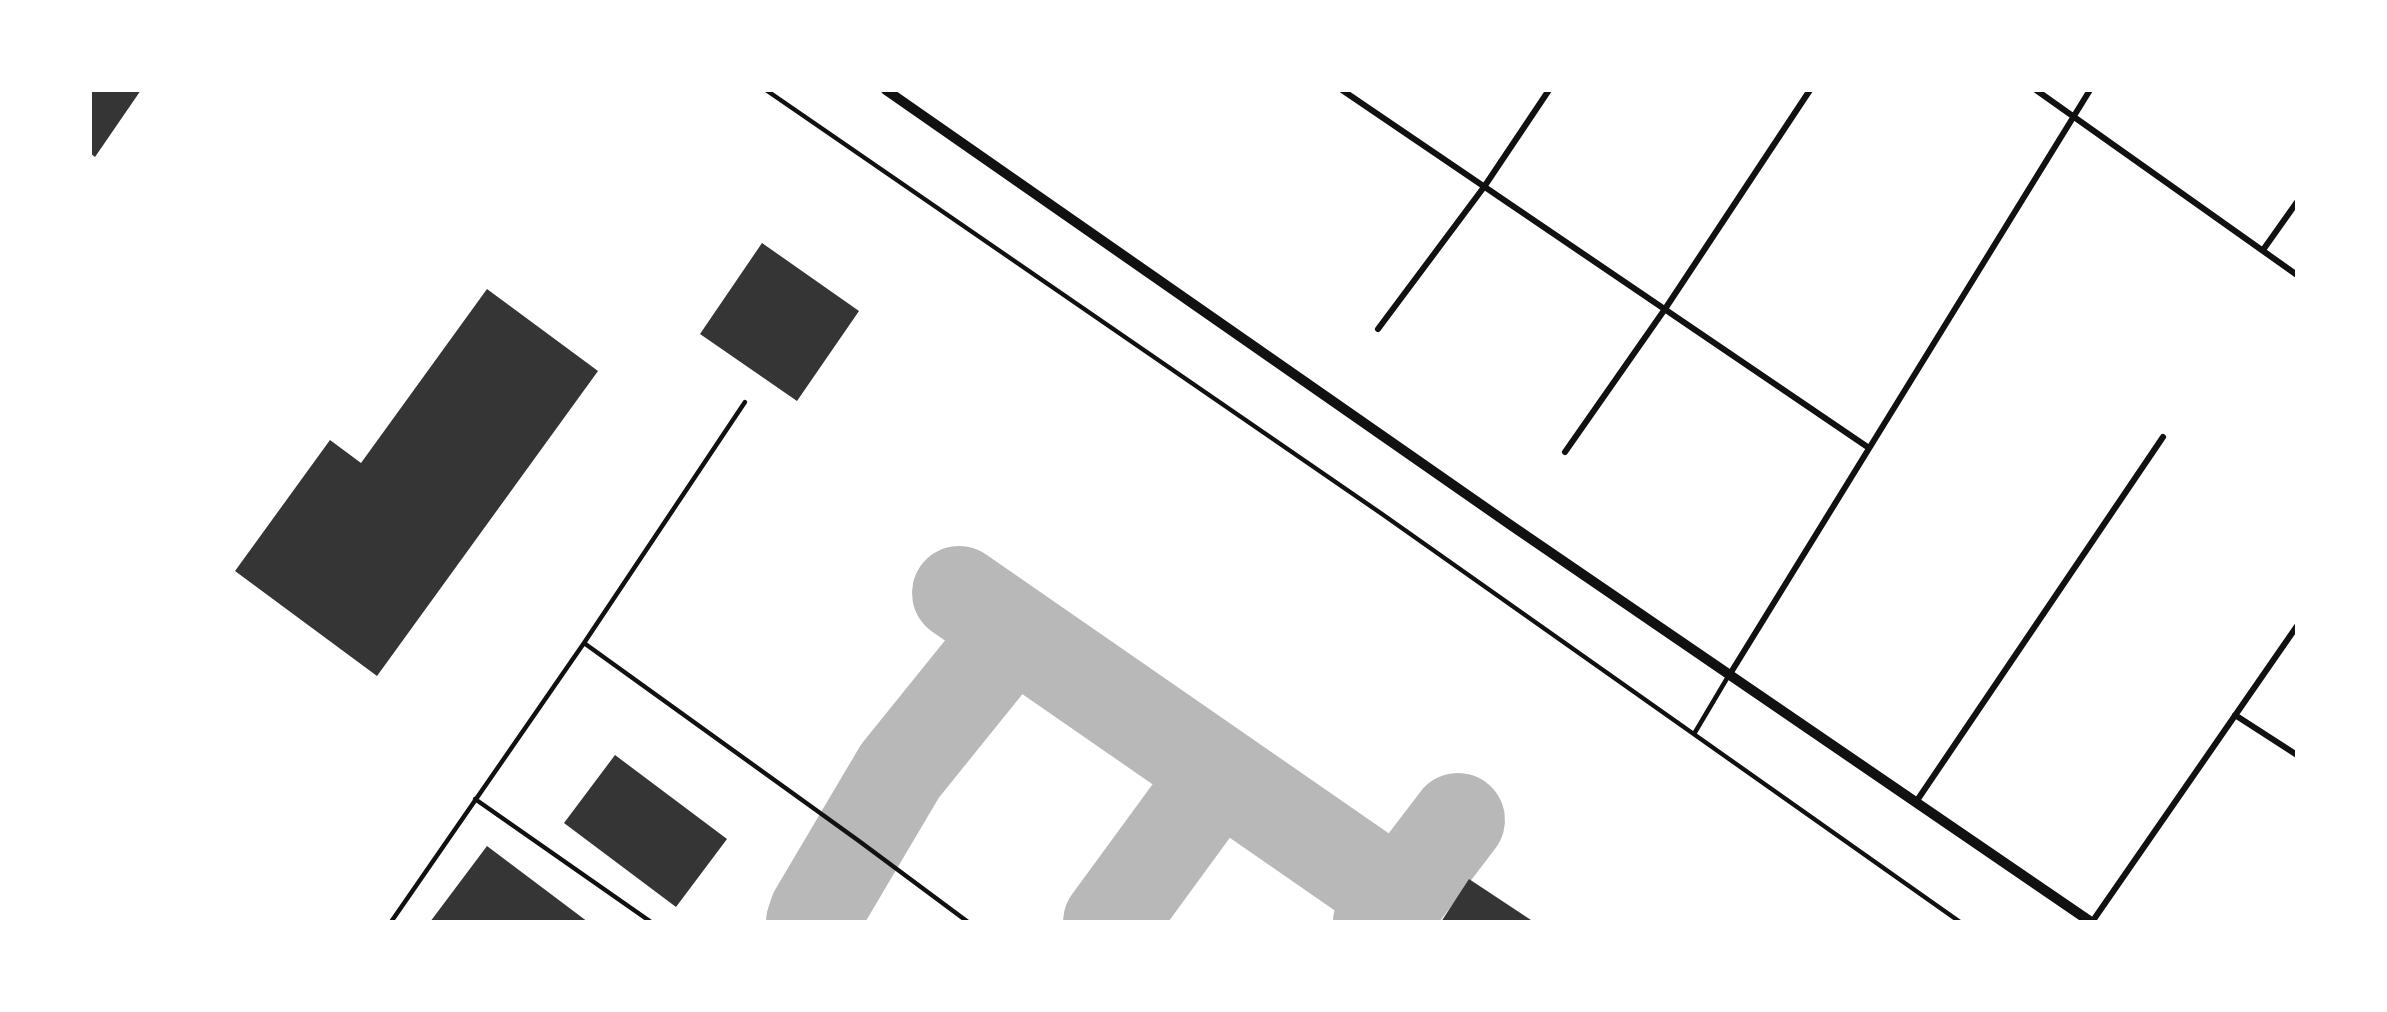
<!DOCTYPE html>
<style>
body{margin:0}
#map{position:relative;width:2387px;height:1012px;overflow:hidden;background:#fff;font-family:"PT Serif",serif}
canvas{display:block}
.frame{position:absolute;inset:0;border:92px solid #fff;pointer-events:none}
</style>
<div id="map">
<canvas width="2387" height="1012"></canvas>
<div class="frame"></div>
</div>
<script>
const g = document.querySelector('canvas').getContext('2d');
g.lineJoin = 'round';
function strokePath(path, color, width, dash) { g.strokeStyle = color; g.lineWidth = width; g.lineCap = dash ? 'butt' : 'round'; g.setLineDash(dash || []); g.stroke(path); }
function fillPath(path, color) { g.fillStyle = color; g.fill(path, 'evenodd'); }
const taxiway = new Path2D(`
 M 959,593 L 1398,897
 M 813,922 L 816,913 L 900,771 L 1013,631
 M 1110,922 L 1219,773
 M 1380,922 L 1458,820`);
const building = new Path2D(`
 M 90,90 L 141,90 L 95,157 L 90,153 Z
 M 762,243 L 859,311 L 797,401 L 700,334 Z
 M 487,289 L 598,371 L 377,676 L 235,571 L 330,440 L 361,463 Z
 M 615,755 L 727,839 L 676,907 L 564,823 Z
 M 487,846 L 588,922 L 430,922 Z
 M 1469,879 L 1534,922 L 1441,922 Z`);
const service = new Path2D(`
 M 766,90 L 1382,514 L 1960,922
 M 584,643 L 745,402
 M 1694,734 L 1729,675
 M 475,799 L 651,922
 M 391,922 L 584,643 L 859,841 L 968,922`);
const minor = new Path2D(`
 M 1342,90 L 1869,448
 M 2036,90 L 2297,275
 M 2263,250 L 2297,202
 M 1378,329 L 1484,187 L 1549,90
 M 1565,452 L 1665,309 L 1810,90
 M 1730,674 L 2090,90
 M 2235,715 L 2297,755
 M 1916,802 L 2163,437
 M 2092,922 L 2297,626`);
const tertiary = new Path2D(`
 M 886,90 L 1512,526 L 2091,922`);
strokePath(taxiway, '#b8b8b8', 94);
fillPath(building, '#353535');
strokePath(service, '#111', 4.5);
strokePath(minor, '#111', 6);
strokePath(tertiary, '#111', 10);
</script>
